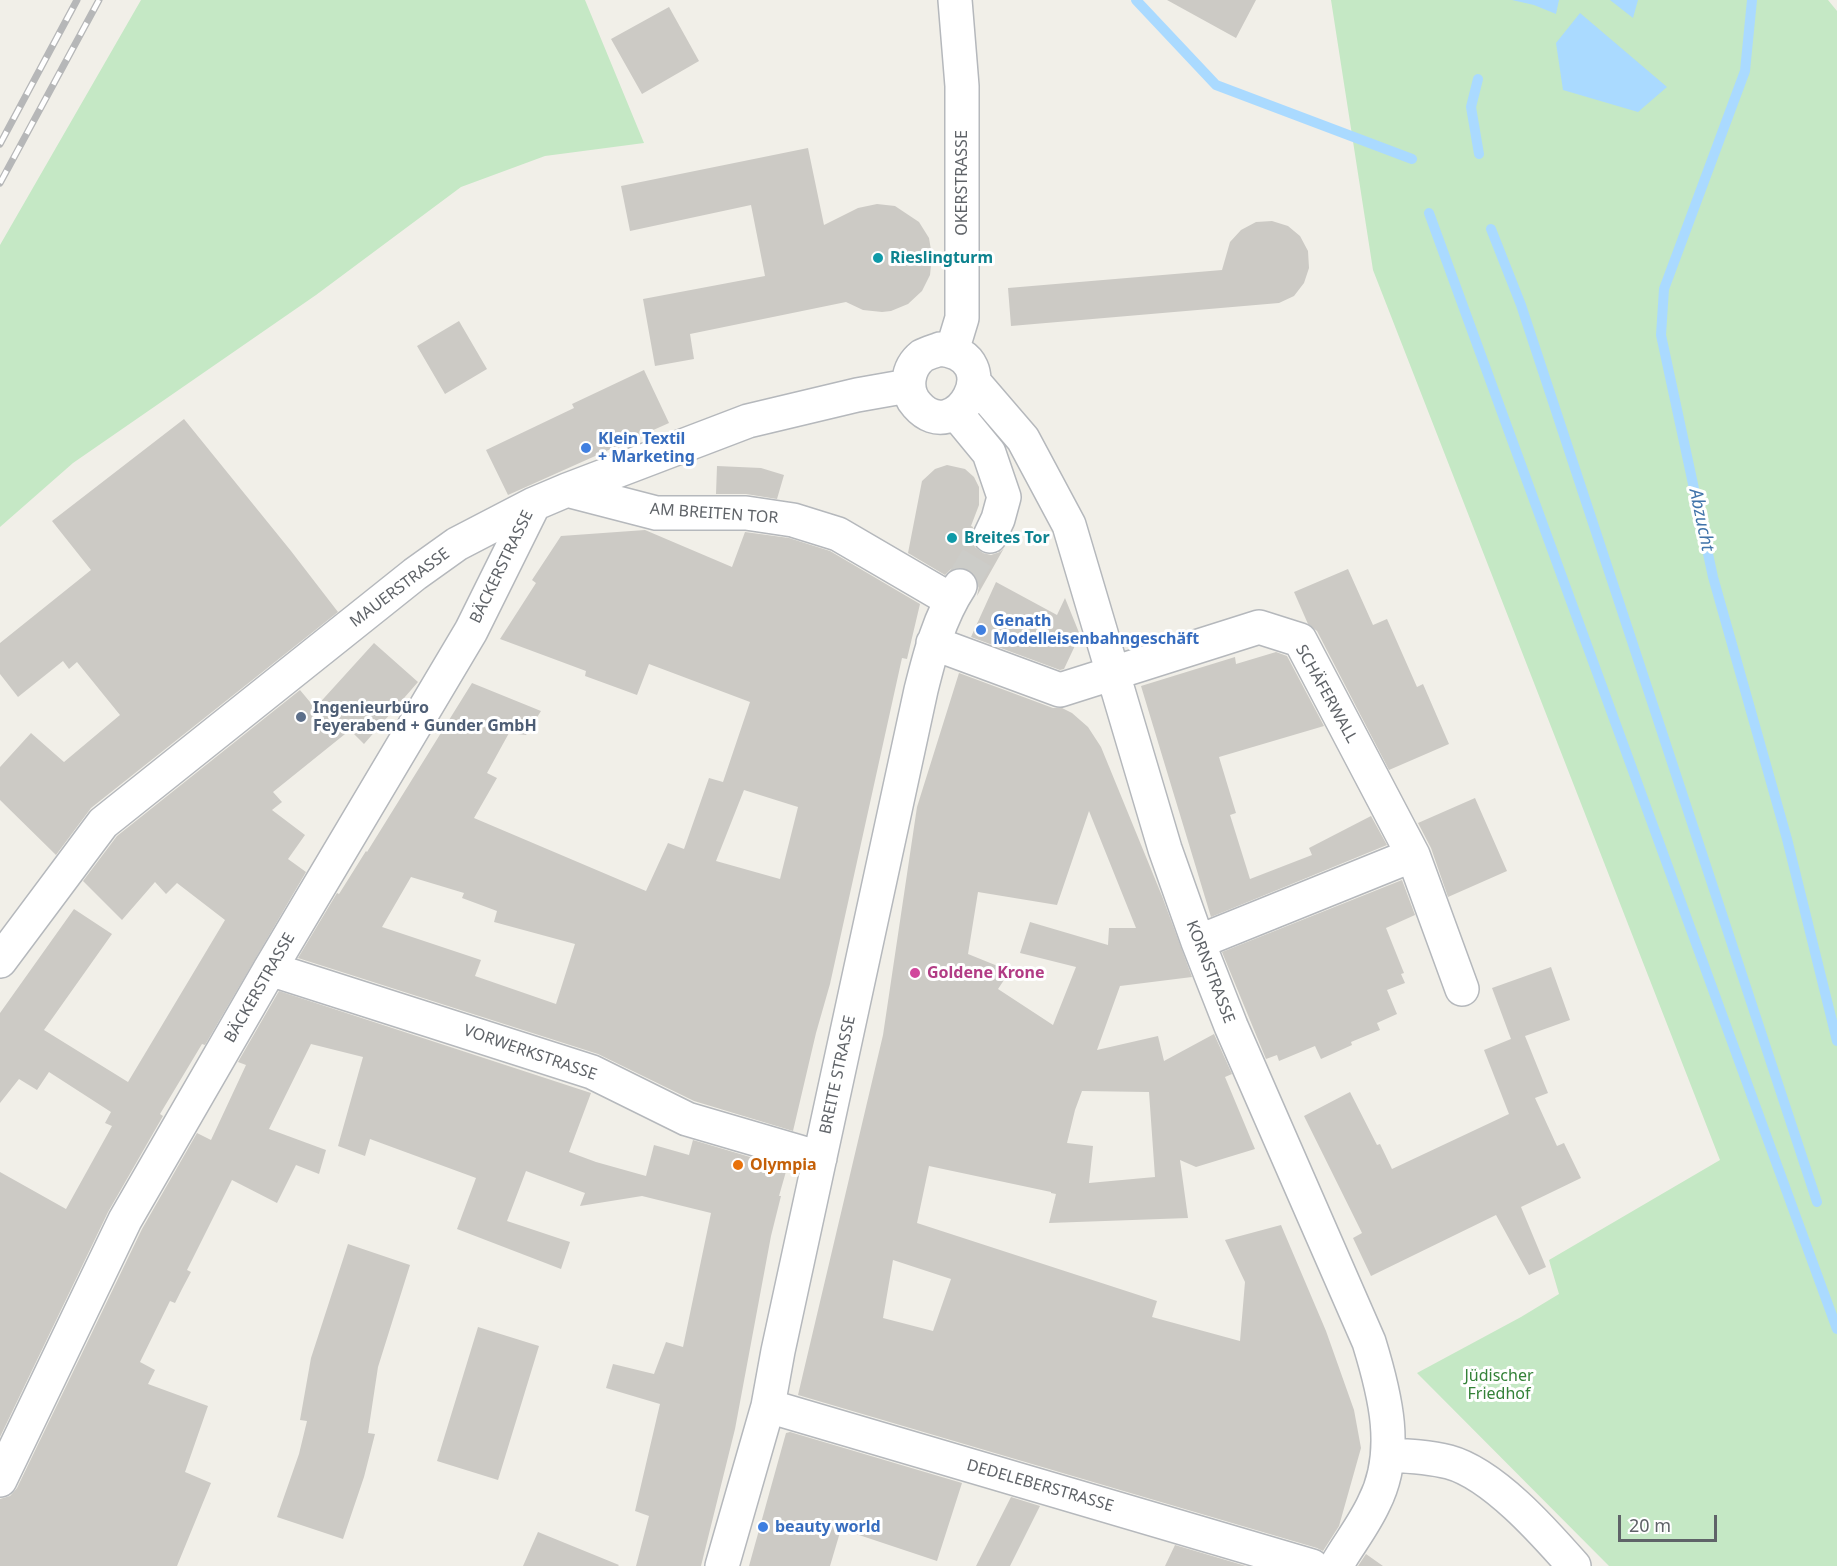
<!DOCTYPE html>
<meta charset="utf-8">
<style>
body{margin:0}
#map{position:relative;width:1837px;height:1566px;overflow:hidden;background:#f1efe8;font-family:"Noto Sans",sans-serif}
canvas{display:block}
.scale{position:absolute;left:1618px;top:1515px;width:99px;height:27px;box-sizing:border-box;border:3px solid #5f6368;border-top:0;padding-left:8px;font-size:18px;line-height:21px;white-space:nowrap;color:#5f6368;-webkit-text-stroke:4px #fff;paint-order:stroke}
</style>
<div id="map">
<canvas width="1837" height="1566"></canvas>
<div class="scale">20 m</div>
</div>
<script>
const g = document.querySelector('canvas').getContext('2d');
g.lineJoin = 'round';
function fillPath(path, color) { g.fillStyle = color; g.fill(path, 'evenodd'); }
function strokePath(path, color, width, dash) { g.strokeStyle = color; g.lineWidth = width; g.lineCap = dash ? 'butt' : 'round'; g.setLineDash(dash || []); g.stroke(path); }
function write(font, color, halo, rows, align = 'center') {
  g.font = font + ' "Noto Sans",sans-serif'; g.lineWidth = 6; g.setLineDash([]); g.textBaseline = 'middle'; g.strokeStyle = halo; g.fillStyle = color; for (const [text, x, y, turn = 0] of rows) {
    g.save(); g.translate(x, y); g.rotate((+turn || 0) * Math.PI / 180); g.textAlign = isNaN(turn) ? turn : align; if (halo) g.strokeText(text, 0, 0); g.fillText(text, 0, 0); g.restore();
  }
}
const green = new Path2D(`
 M 141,0 L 585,0 L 644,143 L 545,156 L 461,187 L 316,295 L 73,463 L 0,527 L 0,245 Z
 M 1331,0 L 1828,0 L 1837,11 L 1837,1566 L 1609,1566 L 1417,1373 L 1521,1317 L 1559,1294 L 1549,1260 L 1720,1160 L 1373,270 Z`);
const water = new Path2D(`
 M 1512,0 L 1559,0 L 1556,14 L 1534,5 Z
 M 1610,0 L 1638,0 L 1633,18 Z
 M 1580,13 L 1667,87 L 1638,112 L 1563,90 L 1556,43 Z`);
const stream = new Path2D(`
 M 1136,0 L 1216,85 L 1412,159
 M 1752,0 L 1745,71 L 1664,289 L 1661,335 L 1713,577 L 1787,839 L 1837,1041
 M 1478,79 L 1471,107 L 1479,154
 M 1429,213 L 1837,1329
 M 1491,229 L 1521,305 L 1817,1202`);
const building = new Path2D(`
 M 1167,0 L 1256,0 L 1236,38 Z
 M 669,7 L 699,61 L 642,94 L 611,39 Z
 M 808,148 L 824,225 L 858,208 L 877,204 L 895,206 L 919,222 L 929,238 L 932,256 L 930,275 L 922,291 L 908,304 L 891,311 L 882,312 L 863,310 L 846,302 L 690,334 L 694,359 L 655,366 L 643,299 L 765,276 L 751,205 L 630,231 L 621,186 Z
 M 1272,221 L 1288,226 L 1300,236 L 1308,251 L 1309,268 L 1304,283 L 1294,296 L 1279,303 L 1011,326 L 1008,288 L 1222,270 L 1230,242 L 1241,230 L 1256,222 Z
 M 459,321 L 487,369 L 445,394 L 417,346 Z
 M 644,370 L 669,423 L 508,495 L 486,450 L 574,408 L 572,404 Z
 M 184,419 L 291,551 L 338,612 L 91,808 L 56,855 L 0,800 L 0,767 L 31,733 L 64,762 L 120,715 L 77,662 L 69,669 L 63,661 L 18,697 L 0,674 L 0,643 L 91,570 L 52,521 Z
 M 947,465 L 965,469 L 974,477 L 979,487 L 979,505 L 971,526 L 973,527 L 971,537 L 975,547 L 983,553 L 991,555 L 1000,552 L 1004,548 L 977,596 L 979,586 L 977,577 L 970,570 L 960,567 L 951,569 L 945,575 L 908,553 L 922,481 L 935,469 Z
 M 717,466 L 761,468 L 784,475 L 777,499 L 746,494 L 716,494 Z
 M 645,530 L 732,567 L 745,532 L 789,538 L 830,551 L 920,604 L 907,659 L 902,658 L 830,984 L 816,1033 L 793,1131 L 694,1101 L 598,1054 L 298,958 L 337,893 L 339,894 L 366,851 L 367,852 L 472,683 L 541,711 L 526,735 L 509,733 L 487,773 L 497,778 L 474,818 L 646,891 L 668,843 L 684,849 L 709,778 L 723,782 L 750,702 L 649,664 L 637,695 L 585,676 L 586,671 L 500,639 L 536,583 L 532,580 L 561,536 ZM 744,790 L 798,807 L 780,879 L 716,861 ZM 411,877 L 464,893 L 462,898 L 497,911 L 494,922 L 575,944 L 556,1004 L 475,976 L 481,960 L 382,927 Z
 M 1348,569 L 1373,625 L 1387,619 L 1417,687 L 1423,684 L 1449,744 L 1389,770 L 1317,631 L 1308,624 L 1294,592 Z
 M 996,582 L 1057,615 L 1065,598 L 1080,635 L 1064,669 L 1060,670 L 971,637 Z
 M 374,643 L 418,682 L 364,744 L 350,730 L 273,792 L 282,802 L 272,810 L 305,835 L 288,859 L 306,872 L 205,1045 L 202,1044 L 160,1114 L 163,1116 L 108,1212 L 0,1437 L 0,1172 L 66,1209 L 112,1126 L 105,1123 L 111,1112 L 49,1072 L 37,1090 L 19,1079 L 0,1103 L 0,1013 L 74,909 L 112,934 L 44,1030 L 128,1082 L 225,920 L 177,883 L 166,894 L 155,882 L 122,920 L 83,881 L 117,836 L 300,690 L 315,708 Z
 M 1276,652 L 1287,656 L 1324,726 L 1219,757 L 1236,813 L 1230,815 L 1250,879 L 1312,855 L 1309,848 L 1371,816 L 1387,845 L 1211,917 L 1141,686 L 1235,657 L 1236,664 Z
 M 959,673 L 1053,708 L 1062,708 L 1072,713 L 1088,727 L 1101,747 L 1162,896 L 1192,977 L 1120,986 L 1097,1050 L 1158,1036 L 1164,1061 L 1214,1034 L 1232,1074 L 1225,1077 L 1255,1149 L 1196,1167 L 1180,1160 L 1188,1218 L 1049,1223 L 1056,1194 L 1051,1193 L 1051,1192 L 929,1166 L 917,1223 L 1157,1301 L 1152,1317 L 1240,1341 L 1245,1282 L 1225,1240 L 1281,1225 L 1326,1331 L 1354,1410 L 1361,1448 L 1339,1526 L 1323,1551 L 1317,1548 L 798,1395 L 883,1035 L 917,807 ZM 1089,811 L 1136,928 L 1109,928 L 1108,945 L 1030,922 L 1020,953 L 1076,967 L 1053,1025 L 998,989 L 1010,971 L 968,954 L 978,892 L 1057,905 ZM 1082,1091 L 1149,1092 L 1155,1177 L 1089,1183 L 1093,1146 L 1067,1143 L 1075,1110 ZM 893,1260 L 951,1279 L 933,1331 L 883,1318 Z
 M 1475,798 L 1507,871 L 1448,897 L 1431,848 L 1418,823 Z
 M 1402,880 L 1415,915 L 1386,928 L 1404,973 L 1401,974 L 1405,983 L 1387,990 L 1397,1014 L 1377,1023 L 1380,1030 L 1351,1042 L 1352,1045 L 1321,1059 L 1315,1046 L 1279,1061 L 1277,1055 L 1266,1059 L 1222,952 Z
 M 1551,967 L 1570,1020 L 1525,1036 L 1548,1093 L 1535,1098 L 1557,1146 L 1564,1143 L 1581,1178 L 1521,1207 L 1546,1267 L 1529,1275 L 1496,1215 L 1371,1276 L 1353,1238 L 1362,1233 L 1304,1116 L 1350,1092 L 1377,1145 L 1380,1144 L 1392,1169 L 1509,1114 L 1484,1050 L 1511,1039 L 1492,988 Z
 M 279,991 L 591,1093 L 569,1152 L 596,1162 L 646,1176 L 654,1145 L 689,1155 L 693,1140 L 787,1168 L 779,1196 L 781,1196 L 771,1236 L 735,1429 L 701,1566 L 636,1566 L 649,1516 L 635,1511 L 660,1404 L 606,1388 L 613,1364 L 654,1374 L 666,1342 L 683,1347 L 711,1213 L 642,1196 L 580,1206 L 585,1193 L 526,1171 L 507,1221 L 570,1242 L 561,1269 L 457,1229 L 476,1178 L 370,1139 L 365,1156 L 338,1146 L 363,1057 L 311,1044 L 269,1129 L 326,1150 L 319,1174 L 296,1165 L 277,1203 L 232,1180 L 187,1270 L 191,1272 L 182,1289 L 175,1303 L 170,1301 L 140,1362 L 155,1370 L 148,1384 L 208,1406 L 185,1472 L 211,1483 L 177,1566 L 0,1566 L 0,1499 L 10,1496 L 17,1488 L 142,1229 L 197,1133 L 211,1140 L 246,1065 L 238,1062 Z
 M 348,1244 L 410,1265 L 378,1367 L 368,1433 L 375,1434 L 364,1477 L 343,1539 L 277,1517 L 299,1454 L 307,1421 L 300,1420 L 311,1358 Z
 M 478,1327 L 539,1346 L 498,1480 L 437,1461 Z
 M 790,1432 L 962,1483 L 937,1561 L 841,1529 L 830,1566 L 749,1566 L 786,1433 Z
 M 1011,1497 L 1040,1506 L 1010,1566 L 976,1566 Z
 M 538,1532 L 619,1565 L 618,1566 L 523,1566 Z
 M 1175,1545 L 1246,1566 L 1165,1566 Z
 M 1366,1554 L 1383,1566 L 1358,1566 Z`);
const streetTunnel = new Path2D(`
 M 960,586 L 990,536`);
const street = new Path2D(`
 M 940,349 C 1010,357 956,450 917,405 C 904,391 907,368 922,356 C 927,353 935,351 940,349 Z
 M 952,351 L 962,318 L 962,86 L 955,0
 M 974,382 L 1023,439 L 1069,525 L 1165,849 L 1198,942 L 1231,1026 L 1369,1342 C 1385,1394 1400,1452 1374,1503 C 1364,1525 1348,1545 1336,1566
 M 956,413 L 989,453 L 1004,497 L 998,519 L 990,536
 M 567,490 L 656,513 L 746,513 L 793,520 L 838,534 L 951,600
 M 933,643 L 1060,690 L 1259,627 L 1300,640 L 1413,855 L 1462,989
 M 1198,942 L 1413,855
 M 0,961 L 103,823 L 415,574 L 457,544 L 534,504 L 567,490 L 748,421 L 857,395 L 908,386
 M 270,969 L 592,1072 L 687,1119 L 820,1158
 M 768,1406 L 1312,1566
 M 1389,1455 C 1409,1456 1429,1457 1449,1462 C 1493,1474 1544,1532 1574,1566
 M 0,1480 L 125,1220 L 270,969 L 471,631 L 534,504
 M 722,1566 L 768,1406 L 778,1351 L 921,690 C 930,654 939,618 960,586`);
const rail = new Path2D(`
 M 0,144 L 77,0
 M 0,183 L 99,0`);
const markers = [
 [878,258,6,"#0f9aa8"],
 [586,448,6,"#3f7fe0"],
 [952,538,6,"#0f9aa8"],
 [981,630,6,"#3f7fe0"],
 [301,717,6,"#5c6f8a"],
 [915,973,6,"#d1479c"],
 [738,1165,6,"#e8710a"],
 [763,1527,6,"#3f7fe0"]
];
const streetNames = [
 ["OKERSTRASSE",962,183,-90],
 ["AM BREITEN TOR",714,514,4],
 ["BÄCKERSTRASSE",502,567,-64],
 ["MAUERSTRASSE",400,588,-37],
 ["SCHÄFERWALL",1326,694,61],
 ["KORNSTRASSE",1210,972,69],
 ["BÄCKERSTRASSE",260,988,-60],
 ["VORWERKSTRASSE",530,1053,19],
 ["BREITE STRASSE",838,1075,-78],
 ["DEDELEBERSTRASSE",1040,1486,16]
];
const cultureNames = [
 ["Rieslingturm",890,258],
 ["Breites Tor",964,538]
];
const shopNames = [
 ["Klein Textil",598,439],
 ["+ Marketing",598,457],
 ["Genath",993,621],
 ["Modelleisenbahngeschäft",993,639],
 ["beauty world",775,1527]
];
const serviceNames = [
 ["Ingenieurbüro",313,708],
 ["Feyerabend + Gunder GmbH",313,726]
];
const hotelNames = [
 ["Goldene Krone",927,973]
];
const foodNames = [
 ["Olympia",750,1165]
];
const parkNames = [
 ["Jüdischer",1499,1376],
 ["Friedhof",1499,1394]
];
const waterNames = [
 ["Abzucht",1701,520,78]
];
fillPath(green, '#c5e8c5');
fillPath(water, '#aadaff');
strokePath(stream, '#aadaff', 10);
fillPath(building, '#cccac5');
strokePath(streetTunnel, '#ccccc8', 33, [33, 16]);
strokePath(street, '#b5b8bc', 36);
strokePath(street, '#fff', 33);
strokePath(rail, '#b6b7b8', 7);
strokePath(rail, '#fff', 4.5, [14]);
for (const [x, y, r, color] of markers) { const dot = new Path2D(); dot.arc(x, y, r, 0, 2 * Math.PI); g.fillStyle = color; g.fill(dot); strokePath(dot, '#fff', 2); }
write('16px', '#5f6368', '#fff', streetNames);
write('bold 16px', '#0d838f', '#fff', cultureNames, 'left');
write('bold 16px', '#366cbe', '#fff', shopNames, 'left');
write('bold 16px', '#4e5e75', '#fff', serviceNames, 'left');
write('bold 16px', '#b23c85', '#fff', hotelNames, 'left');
write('bold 16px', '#c56008', '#fff', foodNames, 'left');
write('16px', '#348238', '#fff', parkNames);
write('italic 18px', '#4174aa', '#fff', waterNames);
</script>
